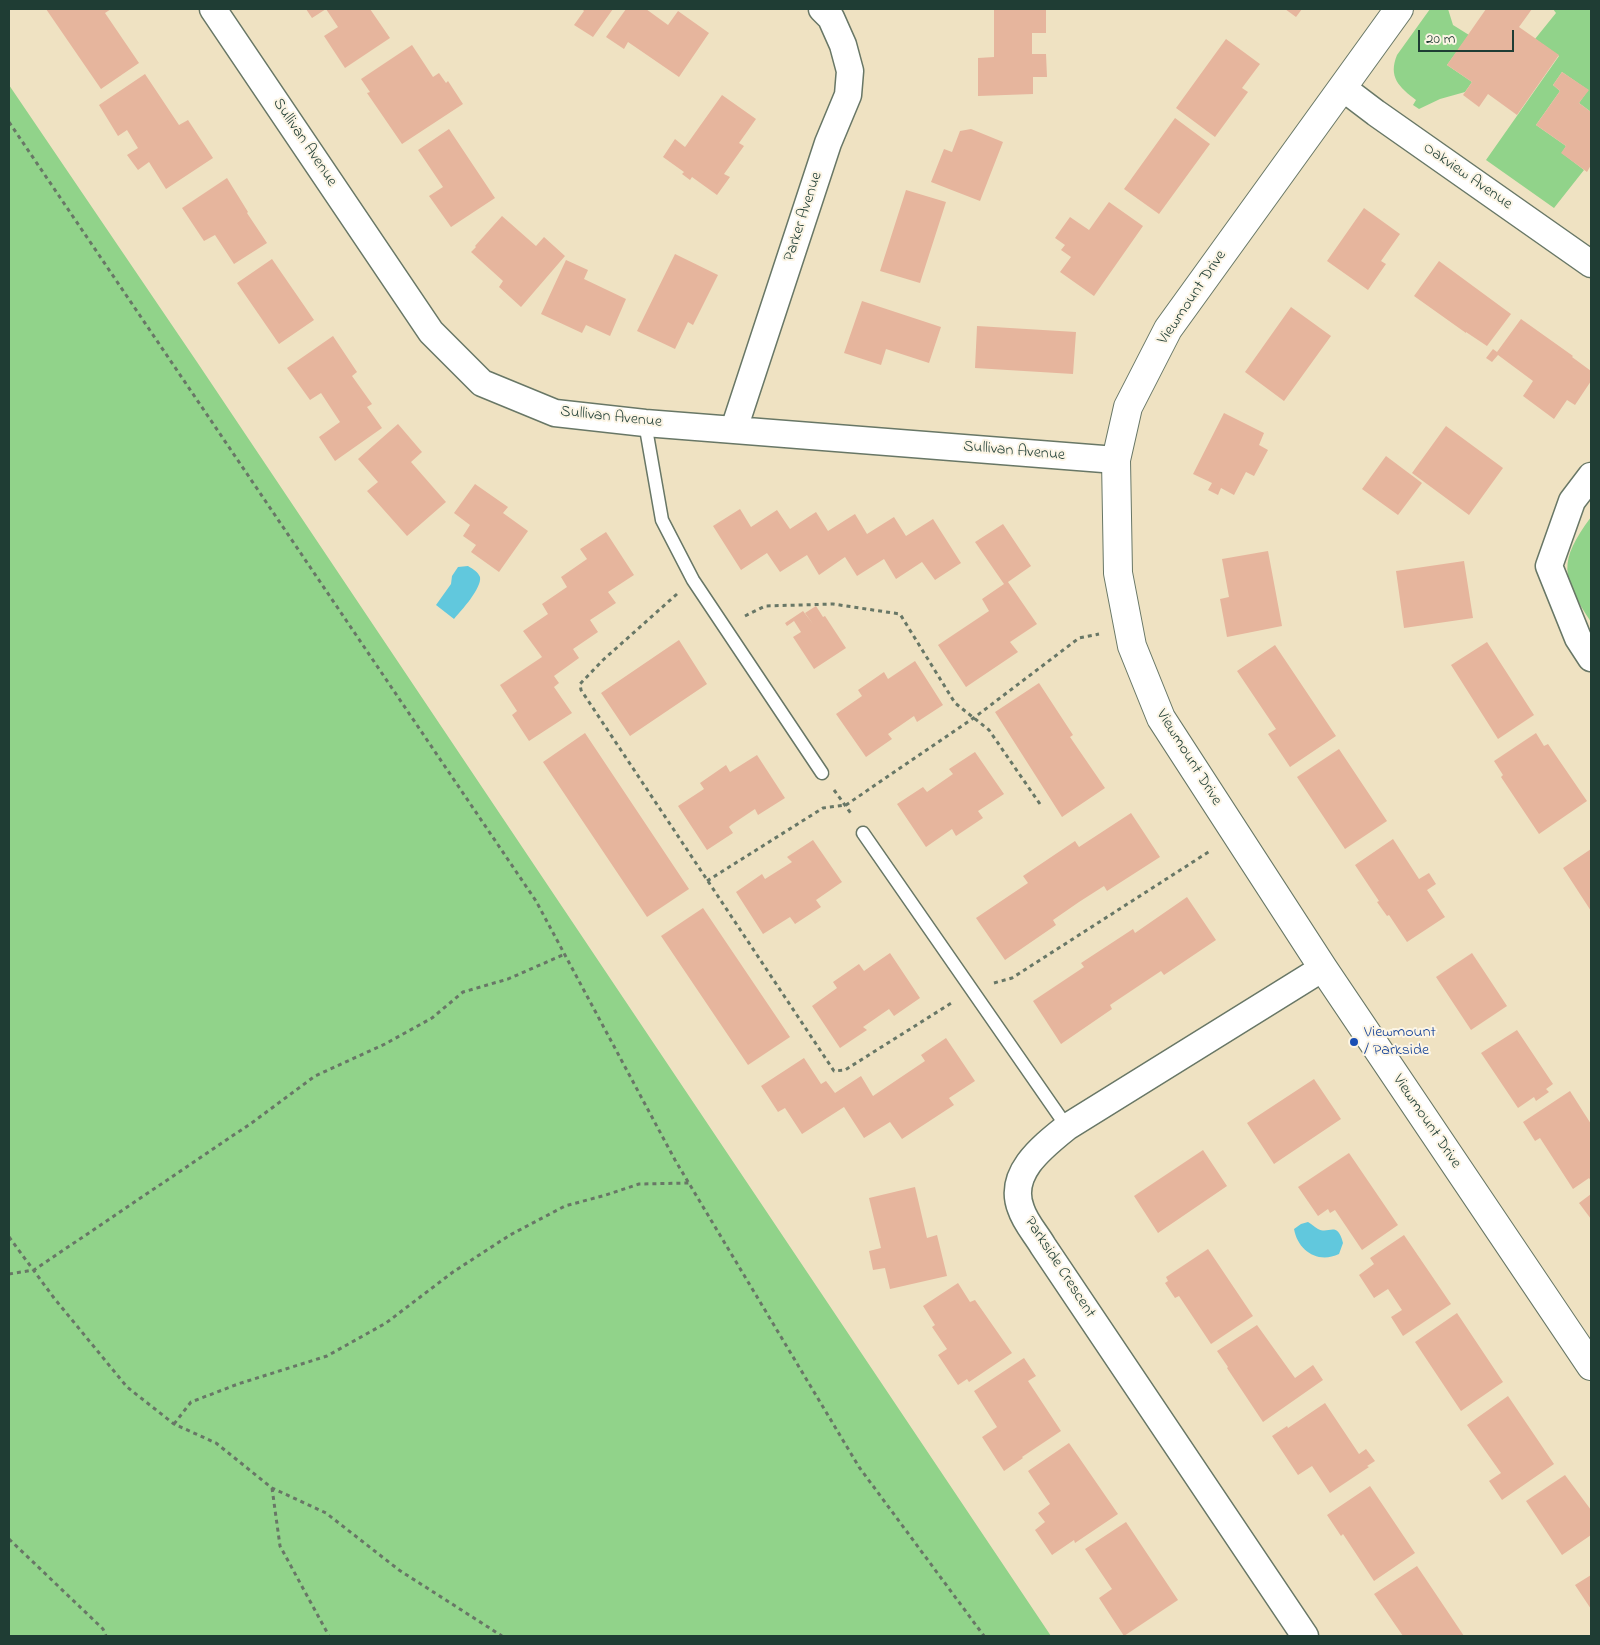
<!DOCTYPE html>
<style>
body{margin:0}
#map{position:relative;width:1600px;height:1645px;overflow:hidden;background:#efe2c2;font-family:"Indie Flower",sans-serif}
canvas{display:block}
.frame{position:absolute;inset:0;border:10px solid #1f3d34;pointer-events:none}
.scale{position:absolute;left:1418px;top:30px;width:96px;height:22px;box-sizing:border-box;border:2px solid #1f3d34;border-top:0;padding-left:6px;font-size:15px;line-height:18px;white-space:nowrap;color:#1f3d34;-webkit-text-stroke:4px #fcf5e5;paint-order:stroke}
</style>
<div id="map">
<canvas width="1600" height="1645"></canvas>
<div class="frame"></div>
<div class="scale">20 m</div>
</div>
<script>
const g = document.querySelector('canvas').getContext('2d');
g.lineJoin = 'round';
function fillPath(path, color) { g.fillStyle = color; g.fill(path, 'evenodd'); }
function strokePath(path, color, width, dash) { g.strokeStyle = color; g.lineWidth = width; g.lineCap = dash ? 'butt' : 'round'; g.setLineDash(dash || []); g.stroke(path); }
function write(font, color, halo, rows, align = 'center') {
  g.font = font + ' "Indie Flower",sans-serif'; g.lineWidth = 4; g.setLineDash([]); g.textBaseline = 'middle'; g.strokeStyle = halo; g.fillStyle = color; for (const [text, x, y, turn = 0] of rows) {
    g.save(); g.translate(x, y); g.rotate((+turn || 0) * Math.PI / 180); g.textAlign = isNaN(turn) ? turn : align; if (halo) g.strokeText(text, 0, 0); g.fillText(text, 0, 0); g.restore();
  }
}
const green = new Path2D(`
 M 1430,9 L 1448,9 L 1453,25 L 1469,35 L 1447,65 L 1472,82 L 1465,92 L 1440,99 L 1419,109 L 1413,105 L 1416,100 C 1399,87 1388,77 1397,55 Z
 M 1553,9 L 1591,9 L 1591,112 L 1579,103 L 1588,90 L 1562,72 L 1553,85 L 1560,91 L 1536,125 L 1566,146 L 1562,153 L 1584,170 L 1554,208 L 1486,160 L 1559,56 L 1535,39 L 1556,13 Z
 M 9,85 L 197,362 L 1051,1636 L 9,1636 Z
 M 1591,517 L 1591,622 C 1561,576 1558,562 1591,517 Z`);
const water = new Path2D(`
 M 468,566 C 473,569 478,572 480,577 C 482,588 461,611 454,619 L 436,605 L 451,584 L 452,576 L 458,567 Z
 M 1308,1222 C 1312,1224 1314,1227 1318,1229 C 1329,1235 1337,1220 1343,1243 L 1339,1254 C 1318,1264 1298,1251 1294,1229 L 1301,1224 Z`);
const building = new Path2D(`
 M 46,9 L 111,9 L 105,13 L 139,63 L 101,89 Z
 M 306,9 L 326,9 L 312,18 Z
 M 326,9 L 370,9 L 390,38 L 345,68 L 324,36 L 338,27 Z
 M 582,9 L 613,9 L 593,37 L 574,25 L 584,11 Z
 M 626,9 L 646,9 L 668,25 L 678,11 L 709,33 L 679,77 L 628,42 L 624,49 L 606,37 Z
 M 994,9 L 1046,9 L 1046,33 L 1032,33 L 1032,54 L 1046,54 L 1047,77 L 1033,77 L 1033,94 L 978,96 L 978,58 L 994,57 Z
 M 1285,9 L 1302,9 L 1296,17 Z
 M 1486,9 L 1532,9 L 1519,27 L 1559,55 L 1517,115 L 1488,94 L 1479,107 L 1463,95 L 1472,82 L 1447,65 Z
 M 1226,39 L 1260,64 L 1242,88 L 1248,92 L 1215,137 L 1176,108 Z
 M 412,45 L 433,77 L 439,73 L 446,83 L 448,81 L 463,104 L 402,144 L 367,93 L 370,92 L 361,79 Z
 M 1562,72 L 1589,90 L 1579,103 L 1591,112 L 1591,165 L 1587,172 L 1561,153 L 1566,146 L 1536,125 L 1560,91 L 1553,85 Z
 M 145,74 L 179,125 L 188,120 L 213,158 L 166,189 L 149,162 L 138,170 L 127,155 L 138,148 L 127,130 L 118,136 L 99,105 Z
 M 722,95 L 756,119 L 739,143 L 744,146 L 724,174 L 730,177 L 717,195 L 692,177 L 690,180 L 682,174 L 684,172 L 663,157 L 675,139 L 685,147 Z
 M 1175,118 L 1210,144 L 1159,214 L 1124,189 Z
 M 449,129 L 495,198 L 451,227 L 429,196 L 443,187 L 418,150 Z
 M 971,129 L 1003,142 L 980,201 L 931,182 L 944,149 L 952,152 L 960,131 Z
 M 227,178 L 248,212 L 247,213 L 267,243 L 234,264 L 215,235 L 204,241 L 182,208 Z
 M 906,190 L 946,202 L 920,283 L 880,271 Z
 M 1109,202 L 1143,226 L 1094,296 L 1060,272 L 1071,257 L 1061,250 L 1065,245 L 1055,238 L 1070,217 L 1089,230 Z
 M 1364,208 L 1400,234 L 1381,261 L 1386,264 L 1368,290 L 1327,261 Z
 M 502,216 L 536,246 L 544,237 L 565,256 L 521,307 L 499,287 L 503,281 L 471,252 L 476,247 L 475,246 Z
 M 675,254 L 718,275 L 693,325 L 688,322 L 675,349 L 637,331 Z
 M 272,259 L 314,320 L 279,344 L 237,283 Z
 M 566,260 L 588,270 L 584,279 L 626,299 L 610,336 L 586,325 L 582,333 L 541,314 Z
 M 1439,261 L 1511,314 L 1487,346 L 1466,332 L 1466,333 L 1414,296 Z
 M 862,301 L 941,327 L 929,363 L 886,349 L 881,365 L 844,353 Z
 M 1291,307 L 1331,336 L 1284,401 L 1245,372 Z
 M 1521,319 L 1573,356 L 1572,357 L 1591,371 L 1591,381 L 1575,405 L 1567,400 L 1554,419 L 1523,396 L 1533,381 L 1498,355 L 1492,362 L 1486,358 L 1493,349 L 1497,352 Z
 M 977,326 L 1076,332 L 1073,374 L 975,368 Z
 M 333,336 L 357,372 L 352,376 L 372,404 L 367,407 L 382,428 L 335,461 L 319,437 L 340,422 L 321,393 L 310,400 L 287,368 Z
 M 1224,413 L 1264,433 L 1259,445 L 1268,450 L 1254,476 L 1246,472 L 1234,495 L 1221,488 L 1218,495 L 1208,490 L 1212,483 L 1193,474 Z
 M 398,424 L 422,452 L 411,462 L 446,502 L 407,536 L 367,491 L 378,482 L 358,459 Z
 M 1446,426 L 1503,468 L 1469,515 L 1412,473 Z
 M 1386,456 L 1422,483 L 1398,515 L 1362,489 Z
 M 475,484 L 508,507 L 503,513 L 528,531 L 499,572 L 471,552 L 476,545 L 463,536 L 470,525 L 454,513 Z
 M 740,509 L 751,527 L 777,510 L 790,529 L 816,512 L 828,531 L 855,514 L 867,534 L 894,517 L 906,536 L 933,519 L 961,563 L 935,580 L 922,562 L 896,579 L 884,559 L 857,576 L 845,557 L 819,575 L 807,555 L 780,572 L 767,553 L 741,570 L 713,526 Z
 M 1003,524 L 1031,566 L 1008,582 L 1037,624 L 1010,642 L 1018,652 L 966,687 L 938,645 L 989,611 L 982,599 L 1004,584 L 975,542 Z
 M 606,532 L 634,575 L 608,592 L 616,603 L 590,620 L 598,632 L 573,649 L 579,658 L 554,676 L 559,683 L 554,687 L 572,713 L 529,741 L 512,715 L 517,711 L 500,685 L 542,657 L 523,631 L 548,614 L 542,604 L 567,587 L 561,577 L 587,559 L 580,549 Z
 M 1268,551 L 1282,626 L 1227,637 L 1220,599 L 1229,597 L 1222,559 Z
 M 1464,561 L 1473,618 L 1404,628 L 1396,571 Z
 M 816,606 L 823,617 L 825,616 L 846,648 L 814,669 L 793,637 L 801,632 L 794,621 L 787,626 L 785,623 L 803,611 L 813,624 L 805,613 Z
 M 679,640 L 707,684 L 630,736 L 601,693 Z
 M 1487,642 L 1534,715 L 1498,739 L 1451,665 Z
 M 1275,645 L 1336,736 L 1290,767 L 1268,734 L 1276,729 L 1237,671 Z
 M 915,661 L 943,705 L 917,722 L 914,716 L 888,734 L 892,739 L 866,757 L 836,714 L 862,696 L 858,690 L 884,672 L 888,679 Z
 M 1039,683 L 1073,735 L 1070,737 L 1105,788 L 1062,817 L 995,712 Z
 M 585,733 L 689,889 L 647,917 L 543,762 Z
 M 1536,733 L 1544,746 L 1548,744 L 1587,801 L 1539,834 L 1501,777 L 1503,775 L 1494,761 Z
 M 1339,749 L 1387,821 L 1345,849 L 1297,777 Z
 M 975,752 L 1004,794 L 978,811 L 983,818 L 956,836 L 952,829 L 926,847 L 897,804 L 923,787 L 927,792 L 953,774 L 949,769 Z
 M 757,755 L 785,798 L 758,815 L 755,809 L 731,825 L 729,827 L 733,833 L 707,850 L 678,806 L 704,789 L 700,783 L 726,765 L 730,772 Z
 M 1131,813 L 1160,857 L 1107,891 L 1104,886 L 1079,902 L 1053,920 L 1056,925 L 1005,960 L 976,918 L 1028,883 L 1023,876 L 1075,841 L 1079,847 Z
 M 1393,839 L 1419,879 L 1429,873 L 1436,884 L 1427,890 L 1445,917 L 1407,942 L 1389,915 L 1387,916 L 1377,902 L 1379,901 L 1355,865 Z
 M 813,840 L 842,882 L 816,900 L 821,907 L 795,924 L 790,917 L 763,934 L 736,892 L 762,874 L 765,879 L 792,862 L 787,857 Z
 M 1591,849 L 1591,911 L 1563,868 Z
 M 1187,897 L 1216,940 L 1164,975 L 1161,971 L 1110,1005 L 1112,1009 L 1061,1044 L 1033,1001 L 1084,967 L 1081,963 L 1133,929 L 1135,933 Z
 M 703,908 L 790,1037 L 748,1065 L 661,936 Z
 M 890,953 L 920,998 L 894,1016 L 889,1009 L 863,1027 L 867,1030 L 840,1048 L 812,1006 L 837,988 L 833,982 L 859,964 L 864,971 Z
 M 1472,953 L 1507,1006 L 1471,1030 L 1436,977 Z
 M 1517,1030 L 1553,1084 L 1546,1089 L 1549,1092 L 1536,1101 L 1534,1097 L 1518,1108 L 1481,1053 Z
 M 946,1038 L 975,1081 L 949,1098 L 954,1105 L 902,1139 L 890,1122 L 864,1138 L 844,1107 L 802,1134 L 785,1108 L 778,1112 L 761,1086 L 804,1058 L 821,1084 L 826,1081 L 835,1093 L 861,1076 L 873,1096 L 925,1061 L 921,1055 Z
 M 1314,1079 L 1341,1119 L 1274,1164 L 1247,1123 Z
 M 1570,1091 L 1591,1124 L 1591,1181 L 1589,1178 L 1573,1189 L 1540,1138 L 1535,1141 L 1523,1122 Z
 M 1203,1150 L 1227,1186 L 1158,1233 L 1134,1196 Z
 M 1349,1153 L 1398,1225 L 1362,1250 L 1335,1210 L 1330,1213 L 1328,1209 L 1318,1216 L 1298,1187 Z
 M 915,1187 L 927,1238 L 937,1235 L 947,1276 L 890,1289 L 885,1268 L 873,1270 L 869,1251 L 881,1248 L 869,1198 Z
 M 1591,1194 L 1591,1219 L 1579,1203 Z
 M 1404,1235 L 1451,1304 L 1403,1336 L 1391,1317 L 1402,1310 L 1388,1289 L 1374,1298 L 1359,1275 L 1374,1264 L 1370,1258 Z
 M 1208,1249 L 1253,1316 L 1211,1344 L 1179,1296 L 1175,1298 L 1165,1283 L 1168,1281 L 1166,1277 Z
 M 958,1283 L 970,1302 L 975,1300 L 1012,1353 L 969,1382 L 967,1379 L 958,1385 L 938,1355 L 947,1349 L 932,1327 L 935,1325 L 923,1306 Z
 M 1457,1313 L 1503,1382 L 1461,1411 L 1415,1342 Z
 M 1257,1325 L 1295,1378 L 1313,1365 L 1323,1380 L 1263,1422 L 1227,1368 L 1228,1367 L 1217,1351 Z
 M 1024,1358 L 1036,1376 L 1028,1381 L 1061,1431 L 1022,1457 L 1023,1458 L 1004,1471 L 982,1437 L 997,1427 L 974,1391 Z
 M 1508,1396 L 1554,1464 L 1502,1500 L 1489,1481 L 1501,1473 L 1467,1425 Z
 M 1325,1403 L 1359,1454 L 1366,1449 L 1375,1461 L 1367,1466 L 1369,1467 L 1330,1493 L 1312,1466 L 1298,1475 L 1272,1436 L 1287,1426 L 1288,1428 Z
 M 1069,1443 L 1118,1514 L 1075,1543 L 1074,1540 L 1052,1555 L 1035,1530 L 1045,1522 L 1038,1513 L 1050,1504 L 1028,1471 Z
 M 1565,1475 L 1591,1510 L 1591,1535 L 1562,1555 L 1526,1501 Z
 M 1370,1486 L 1415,1553 L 1374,1581 L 1343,1534 L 1341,1536 L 1327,1515 Z
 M 1126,1522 L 1178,1600 L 1124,1636 L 1099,1598 L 1112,1589 L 1085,1549 Z
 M 1417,1566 L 1464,1636 L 1403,1636 L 1374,1594 Z
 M 1591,1575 L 1591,1609 L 1575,1585 Z`);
const path = new Path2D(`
 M 9,122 L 536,901 L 675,1160 L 859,1467 L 984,1636
 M 677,594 L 603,660 L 580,684 L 581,690 L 834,1071 L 845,1070 L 953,1002
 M 745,616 L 765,606 L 833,604 L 900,614 L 955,703 L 989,730 L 1042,807
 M 834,790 L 852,815
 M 707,881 L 823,808 L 846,805 L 975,717 L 1079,638 L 1099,634
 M 994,983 L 1012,978 L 1210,851
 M 9,1237 L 54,1298 L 127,1387 L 174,1424 L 216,1443 L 272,1488 L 326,1513 L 399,1570 L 502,1636
 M 9,1274 L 34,1270 L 253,1122 L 315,1076 L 385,1044 L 432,1018 L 463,992 L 508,979 L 565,954
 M 174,1424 L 191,1402 L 238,1384 L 327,1356 L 386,1323 L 453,1272 L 510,1235 L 565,1206 L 606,1195 L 639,1184 L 689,1183
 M 272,1488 L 280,1546 L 329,1636
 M 9,1539 L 103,1629 L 106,1636`);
const service = new Path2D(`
 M 645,423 L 662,520 L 693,580 L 822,773
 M 863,833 L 1067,1127`);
const minor = new Path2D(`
 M 213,9 L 431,332 L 482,383 L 555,413 L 645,423 L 1116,460
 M 1343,88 L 1376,113 L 1591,264
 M 734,429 L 828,143 L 848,95 L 850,71 L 843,45 L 831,18 L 822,9
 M 1591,476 L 1572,501 L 1549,566 L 1578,638 L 1591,658
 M 1305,1636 L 1043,1246 C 1036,1234 1025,1222 1021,1209 C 1007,1174 1042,1147 1067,1127 L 1323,968`);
const tertiary = new Path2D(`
 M 1399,9 L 1168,329 L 1128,407 L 1116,460 L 1118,573 L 1132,646 L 1161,718 L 1323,968 L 1591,1366`);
const markers = [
 [1354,1042,5,"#1a4fb4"]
];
const streetNames = [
 ["Sullivan Avenue",304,143,56],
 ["Oakview Avenue",1467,177,35],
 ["Parker Avenue",804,217,-72],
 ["Viewmount Drive",1193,298,-56],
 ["Sullivan Avenue",611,418,6],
 ["Sullivan Avenue",1014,452,5],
 ["Viewmount Drive",1188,758,58],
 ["Viewmount Drive",1426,1122,56],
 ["Parkside Crescent",1059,1268,57]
];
const transitNames = [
 ["Viewmount",1364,1033],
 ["/ Parkside",1364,1051]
];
fillPath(green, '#91d38a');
fillPath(water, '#61c8dd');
fillPath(building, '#e6b59d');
strokePath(service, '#687766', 15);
strokePath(minor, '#687766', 29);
strokePath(tertiary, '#687766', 30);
strokePath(path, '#687766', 3, [4, 4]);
strokePath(service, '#fff', 12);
strokePath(minor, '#fff', 26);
strokePath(tertiary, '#fff', 28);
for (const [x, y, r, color] of markers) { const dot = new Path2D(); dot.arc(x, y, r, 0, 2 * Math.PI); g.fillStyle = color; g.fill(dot); strokePath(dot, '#fcf5e5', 2); }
write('16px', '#1f3d34', '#fcf5e5', streetNames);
write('16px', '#164399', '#fcf5e5', transitNames, 'left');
</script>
